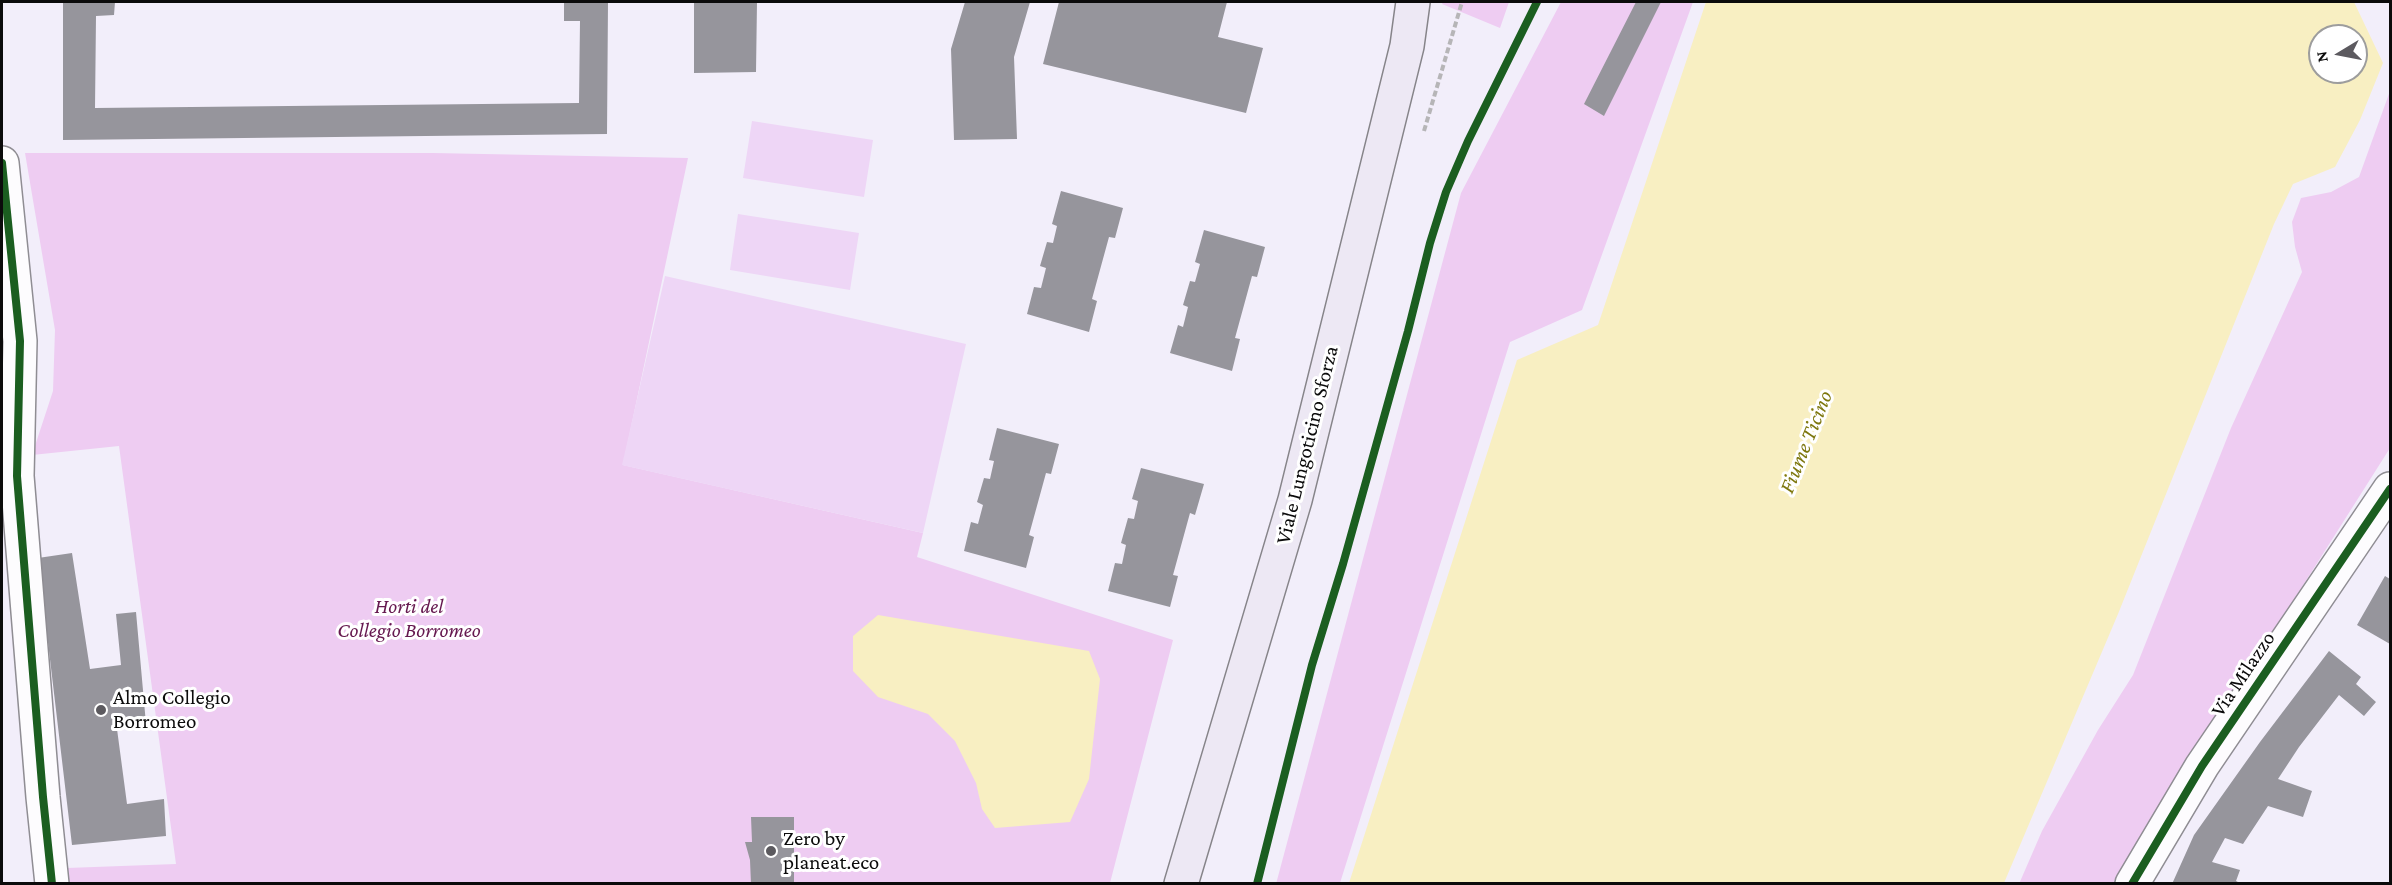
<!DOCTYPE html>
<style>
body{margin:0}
#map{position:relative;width:2392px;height:885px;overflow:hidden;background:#f2eefa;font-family:"Crimson Pro",serif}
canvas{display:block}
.frame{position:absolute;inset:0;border:3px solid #0b0b0b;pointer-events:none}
.north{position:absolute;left:2308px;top:24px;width:60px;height:60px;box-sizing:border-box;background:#fff;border:2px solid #9d9d9d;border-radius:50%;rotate:260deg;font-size:16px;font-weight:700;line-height:24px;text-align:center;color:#0b0b0b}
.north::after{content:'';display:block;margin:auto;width:21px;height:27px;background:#5c5a5f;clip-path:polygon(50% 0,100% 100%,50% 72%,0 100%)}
</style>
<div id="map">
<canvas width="2392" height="885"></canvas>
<div class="frame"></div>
<div class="north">N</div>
</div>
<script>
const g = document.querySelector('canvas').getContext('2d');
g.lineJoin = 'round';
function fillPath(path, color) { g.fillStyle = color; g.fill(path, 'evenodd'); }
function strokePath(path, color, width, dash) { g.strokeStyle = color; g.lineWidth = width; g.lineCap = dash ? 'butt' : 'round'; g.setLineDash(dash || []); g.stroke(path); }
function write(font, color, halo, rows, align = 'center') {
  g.font = font + ' "Crimson Pro",serif'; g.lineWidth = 6; g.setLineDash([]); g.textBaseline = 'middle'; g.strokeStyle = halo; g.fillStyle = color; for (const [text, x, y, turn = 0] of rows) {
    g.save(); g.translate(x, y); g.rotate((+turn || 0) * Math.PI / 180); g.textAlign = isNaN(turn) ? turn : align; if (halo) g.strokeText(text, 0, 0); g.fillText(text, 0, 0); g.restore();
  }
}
const green = new Path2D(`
 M 1443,2 L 1509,2 L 1500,28 L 1442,4 Z
 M 1561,2 L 1693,2 L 1582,310 L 1510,342 L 1340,883 L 1276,884 L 1461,193 Z
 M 2390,91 L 2390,448 L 2231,699 L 2133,849 L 2113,883 L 2019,884 L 2042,831 L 2098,730 L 2133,675 L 2231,428 L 2302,272 L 2295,247 L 2292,222 L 2301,198 L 2331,192 L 2359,177 Z
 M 25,153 L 433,153 L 688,158 L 623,465 L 923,533 L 917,557 L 1173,640 L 1110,883 L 68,883 L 67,868 L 176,864 L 119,446 L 32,455 L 53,391 L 55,330 Z`);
const pitch = new Path2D(`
 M 752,121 L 873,140 L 864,197 L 743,178 Z
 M 738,214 L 859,233 L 850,290 L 730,270 Z
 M 665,276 L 966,344 L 923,533 L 622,465 Z`);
const water = new Path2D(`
 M 1706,2 L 2354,2 L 2383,63 L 2360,120 L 2335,167 L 2293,184 L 2274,224 L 2118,614 L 2004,883 L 1349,883 L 1517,360 L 1598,325 ZM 2320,36 L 2356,36 L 2356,72 L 2320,72 Z
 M 878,615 L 1089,651 L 1100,679 L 1089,779 L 1070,822 L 995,828 L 982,809 L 976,783 L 955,741 L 928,714 L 878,697 L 853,671 L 853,636 Z`);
const building = new Path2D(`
 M 63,2 L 115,2 L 114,15 L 96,16 L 95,108 L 579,103 L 580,21 L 564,21 L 564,2 L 608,2 L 607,134 L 63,140 Z
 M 694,2 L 757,2 L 756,72 L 694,73 Z
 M 965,2 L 1030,2 L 1014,57 L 1017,139 L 954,140 L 951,49 Z
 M 1059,2 L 1227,2 L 1218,37 L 1263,48 L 1246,113 L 1043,64 Z
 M 1636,2 L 1661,2 L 1604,116 L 1584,104 Z
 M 1061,191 L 1123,208 L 1115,238 L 1109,237 L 1092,299 L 1097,301 L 1089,332 L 1027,314 L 1034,287 L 1041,288 L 1046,268 L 1040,266 L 1047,242 L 1053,243 L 1057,226 L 1052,224 Z
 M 1204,230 L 1265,247 L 1257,277 L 1252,276 L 1235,338 L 1240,339 L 1232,371 L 1170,353 L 1178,325 L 1183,327 L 1188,307 L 1183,305 L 1190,281 L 1195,282 L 1200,264 L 1195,262 Z
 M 997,428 L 1059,444 L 1051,474 L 1046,473 L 1029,535 L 1034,537 L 1026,568 L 964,551 L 971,522 L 978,524 L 983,505 L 977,502 L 984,478 L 990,479 L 994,461 L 989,460 Z
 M 1141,468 L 1204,484 L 1195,515 L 1190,513 L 1173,575 L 1178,576 L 1170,607 L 1108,591 L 1115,563 L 1122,564 L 1126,545 L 1121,543 L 1128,518 L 1134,519 L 1138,501 L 1132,499 Z
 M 72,553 L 90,669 L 121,665 L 116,614 L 136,612 L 146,724 L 117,729 L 127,804 L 164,799 L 166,836 L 72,845 L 38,558 Z
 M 2385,576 L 2390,579 L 2390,644 L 2357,625 Z
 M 2329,651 L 2361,677 L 2356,684 L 2376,702 L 2364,716 L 2339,695 L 2299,747 L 2278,779 L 2312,791 L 2303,817 L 2268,806 L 2243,844 L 2225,838 L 2212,862 L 2240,870 L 2236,881 L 2242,884 L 2172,884 L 2194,835 L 2260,742 Z
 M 751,817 L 794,817 L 794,884 L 751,884 L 750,860 L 745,842 L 752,842 Z`);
const path = new Path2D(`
 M 1424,131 L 1462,2
 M 1257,884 L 1312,665 L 1343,564 L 1408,331 L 1430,243 L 1446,192 L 1468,141 L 1537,2`);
const minor = new Path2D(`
 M 2,163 L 20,341 L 17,476 L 43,797 L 52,884
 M 2132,884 L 2202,766 L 2390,489`);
const secondary = new Path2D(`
 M 1181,884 L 1295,500 L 1407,46 L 1413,2`);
const cycleway = new Path2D(`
 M 2,163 L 20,341 L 17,476 L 43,797 L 52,884
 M 1257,884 L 1312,665 L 1343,564 L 1408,331 L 1430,243 L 1446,192 L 1468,141 L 1537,2
 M 2132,884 L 2202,766 L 2390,489`);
const markers = [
 [101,710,6,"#5c5a5f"],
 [771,851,6,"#5c5a5f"]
];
const streetNames = [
 ["Viale Lungoticino Sforza",1307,445,-76],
 ["Via Milazzo",2243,674,-56]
];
const parkNames = [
 ["Horti del",409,607],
 ["Collegio Borromeo",409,631]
];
const poiNames = [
 ["Almo Collegio",113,698],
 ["Borromeo",113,722],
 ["Zero by",783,839],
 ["planeat.eco",783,863]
];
const waterNames = [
 ["Fiume Ticino",1806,442,-68]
];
fillPath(green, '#eeccf2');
fillPath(pitch, '#eed6f6');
fillPath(water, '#f8efc2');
fillPath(building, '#96959c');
strokePath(minor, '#8f8d93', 36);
strokePath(secondary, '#868489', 36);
strokePath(path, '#b6b5b7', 4, [6, 3]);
strokePath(minor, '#fdfcfe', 33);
strokePath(secondary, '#ede8f4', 33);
strokePath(cycleway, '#1b5e20', 8);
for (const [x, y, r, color] of markers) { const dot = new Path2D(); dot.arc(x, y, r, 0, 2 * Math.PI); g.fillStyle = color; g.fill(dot); strokePath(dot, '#fff', 2); }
write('21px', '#0b0b0b', '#fff', streetNames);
write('italic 21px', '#65184f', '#fff', parkNames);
write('21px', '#0b0b0b', '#fff', poiNames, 'left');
write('italic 22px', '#7e780f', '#fff', waterNames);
</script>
